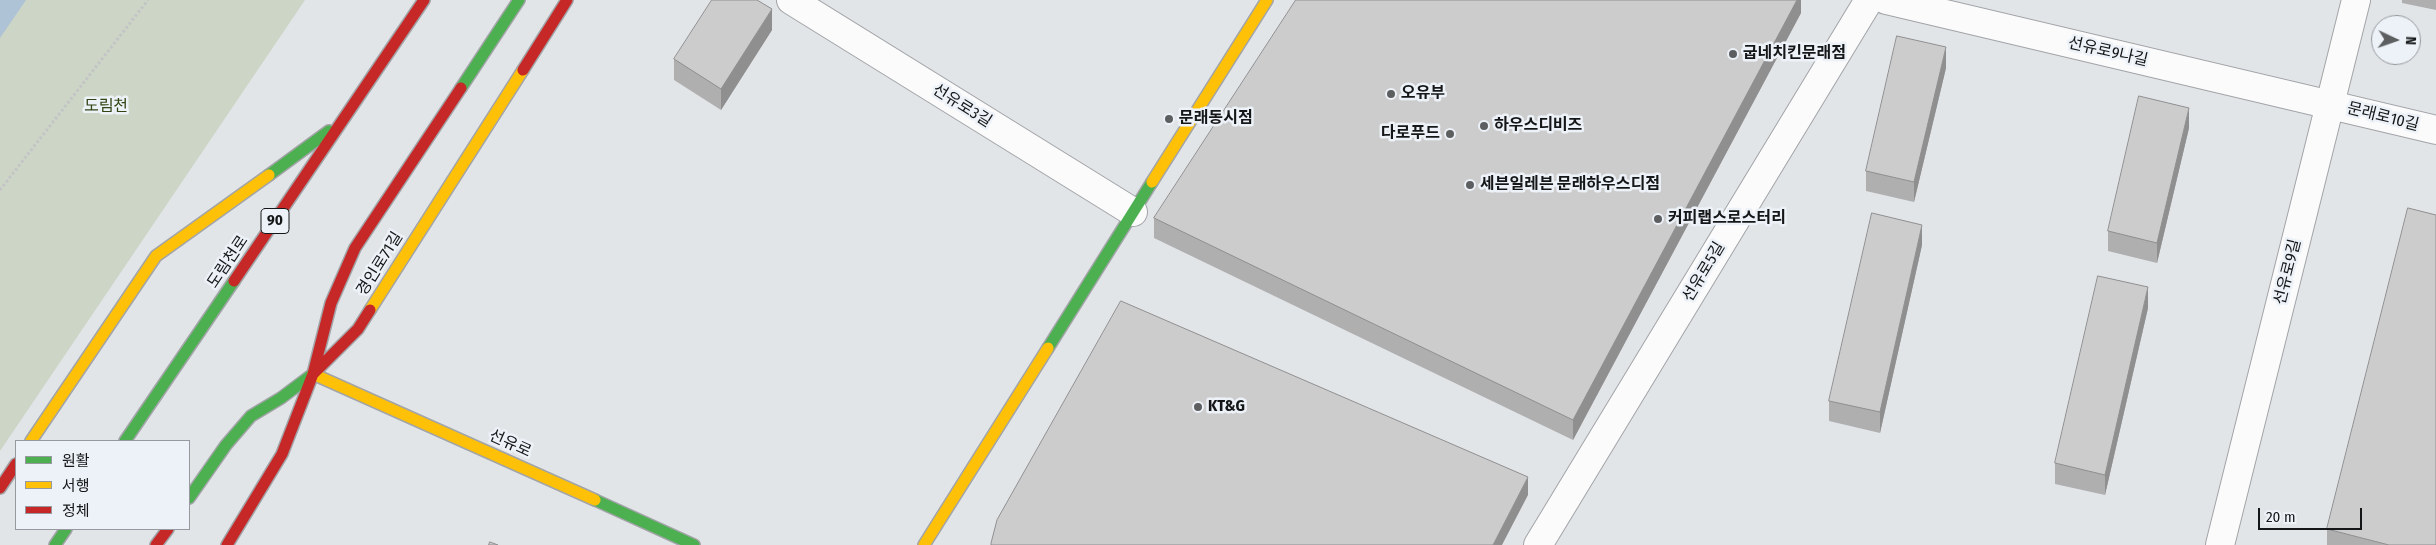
<!DOCTYPE html>
<meta charset="utf-8">
<style>
body{margin:0}
#map{position:relative;width:2436px;height:545px;overflow:hidden;background:#e2e5e8;font-family:"Fira Sans Condensed","Noto Sans KR",sans-serif}
canvas{display:block}
.legend{position:absolute;left:15px;top:440px;width:175px;height:90px;box-sizing:border-box;background:#edf2f8;border:1px solid #969a9e;margin:0;padding:6px 9px;list-style:none;font-size:15px;color:#141617}
.legend li{display:flex;align-items:center;gap:10px;height:25px}
.legend b{width:25px;border:1px solid #969a9e}
.north{position:absolute;left:2371px;top:15px;width:50px;height:50px;box-sizing:border-box;background:#edf2f8;border:1px solid #969a9e;border-radius:50%;rotate:93deg;font-size:14px;font-weight:700;line-height:20px;text-align:center;color:#141617}
.north::after{content:'';display:block;margin:auto;width:18px;height:22px;background:#5c5e60;clip-path:polygon(50% 0,100% 100%,50% 72%,0 100%)}
.scale{position:absolute;left:2258px;top:508px;width:104px;height:22px;box-sizing:border-box;border:2px solid #141617;border-top:0;padding-left:6px;font-size:15px;line-height:18px;white-space:nowrap;color:#141617;-webkit-text-stroke:4px #edf2f8;paint-order:stroke}
</style>
<div id="map">
<canvas width="2436" height="545"></canvas>
<ul class="legend">
<li><b style="height:6px;background:#4caf50"></b>원활</li>
<li><b style="height:6px;background:#ffc107"></b>서행</li>
<li><b style="height:6px;background:#c62828"></b>정체</li>
</ul>
<div class="north">N</div>
<div class="scale">20 m</div>
</div>
<script>
const g = document.querySelector('canvas').getContext('2d');
g.lineJoin = 'round';
function fillPath(path, color) { g.fillStyle = color; g.fill(path, 'evenodd'); }
function strokePath(path, color, width, dash) { g.strokeStyle = color; g.lineWidth = width; g.lineCap = dash ? 'butt' : 'round'; g.setLineDash(dash || []); g.stroke(path); }
function write(font, color, halo, rows, align = 'center') {
  g.font = font + ' "Fira Sans Condensed","Noto Sans KR",sans-serif'; g.lineWidth = 5; g.setLineDash([]); g.textBaseline = 'middle'; g.strokeStyle = halo; g.fillStyle = color; for (const [text, x, y, turn = 0] of rows) {
    g.save(); g.translate(x, y); g.rotate((+turn || 0) * Math.PI / 180); g.textAlign = isNaN(turn) ? turn : align; if (halo) g.strokeText(text, 0, 0); g.fillText(text, 0, 0); g.restore();
  }
}
const green = new Path2D(`
 M 0,0 L 305,0 L 0,451 Z`);
const water = new Path2D(`
 M 0,0 L 26,0 L 0,38 Z`);
const path = new Path2D(`
 M 0,190 L 148,0`);
const street = new Path2D(`
 M 791,0 L 1133,212
 M 1886,0 L 2436,130
 M 1538,545 L 1869,0
 M 2220,545 L 2356,0`);
const fast = new Path2D(`
 M 461,88 L 519,0
 M 269,175 L 329,131
 M 1048,348 L 1152,182
 M 125,441 L 234,281
 M 189,498 L 226,445 L 251,416 L 281,398 L 313,374
 M 595,500 L 694,545
 M 55,545 L 66,529`);
const slow = new Path2D(`
 M 1152,182 L 1267,0
 M 370,310 L 523,70
 M 313,374 L 595,500
 M 31,441 L 156,256 L 269,175
 M 924,545 L 1048,348`);
const jam = new Path2D(`
 M 523,70 L 567,0
 M 234,281 L 424,0
 M 313,374 L 331,303 L 355,248 L 461,88
 M 0,488 L 16,464
 M 156,545 L 168,529
 M 227,545 L 282,454 L 313,374 L 358,329 L 370,310`);
const wall = new Path2D(`
 M 1801,0 L 1801,13 L 1573,440 L 1154,238 L 1154,218 Z
 M 2402,0 L 2436,0 L 2436,10 L 2402,3 Z
 M 772,30 L 721,110 L 674,80 L 674,59 Z
 M 1946,68 L 1914,202 L 1866,191 L 1866,171 Z
 M 2189,128 L 2157,263 L 2108,251 L 2108,231 Z
 M 1922,245 L 1880,433 L 1829,421 L 1829,401 Z
 M 2148,308 L 2105,495 L 2055,484 L 2055,463 Z
 M 2327,529 L 2436,545 L 2327,545 Z`);
const shadedWall = new Path2D(`
 M 1797,0 L 1801,0 L 1801,13 L 1573,440 L 1573,420 Z
 M 772,9 L 772,30 L 721,110 L 721,89 Z
 M 1946,47 L 1946,68 L 1914,202 L 1914,182 Z
 M 2189,108 L 2189,128 L 2157,263 L 2157,243 Z
 M 1922,225 L 1922,245 L 1880,433 L 1880,412 Z
 M 2148,287 L 2148,308 L 2105,495 L 2105,475 Z
 M 1528,477 L 1528,495 L 1502,545 L 1493,545 Z`);
const building = new Path2D(`
 M 712,0 L 757,0 L 772,9 L 721,89 L 674,59 Z
 M 1296,0 L 1797,0 L 1573,420 L 1154,218 Z
 M 1897,36 L 1946,47 L 1914,182 L 1866,171 Z
 M 2139,96 L 2189,108 L 2157,243 L 2108,231 Z
 M 2408,208 L 2436,215 L 2436,545 L 2389,545 L 2327,529 Z
 M 1872,213 L 1922,225 L 1880,412 L 1829,401 Z
 M 2098,276 L 2148,287 L 2105,475 L 2055,463 Z
 M 1121,301 L 1528,477 L 1493,545 L 991,545 L 991,543 L 997,520 Z
 M 490,542 L 498,545 L 489,545 Z`);
const markers = [
 [1733,54,5,"#5c5e60"],
 [1391,94,5,"#5c5e60"],
 [1169,119,5,"#5c5e60"],
 [1484,126,5,"#5c5e60"],
 [1450,134,5,"#5c5e60"],
 [1470,185,5,"#5c5e60"],
 [1658,219,5,"#5c5e60"],
 [1198,407,5,"#5c5e60"]
];
const shields = [
 [275,221,28]
];
const shieldNames = [
 ["90",275,221]
];
const streetNames = [
 ["선유로9나길",2108,52,13],
 ["선유로3길",962,106,32],
 ["문래로10길",2383,117,14],
 ["도림천로",228,262,-56],
 ["경인로71길",380,264,-58],
 ["선유로5길",1704,272,-59],
 ["선유로9길",2288,272,-76],
 ["선유로",510,444,24]
];
const poiNames = [
 ["굽네치킨문래점",1743,54],
 ["오유부",1401,94],
 ["문래동시점",1179,119],
 ["하우스디비즈",1494,126],
 ["다로푸드",1440,134,"right"],
 ["세븐일레븐 문래하우스디점",1480,185],
 ["커피랩스로스터리",1668,219],
 ["KT&G",1208,407]
];
const parkNames = [
 ["도림천",106,107]
];
fillPath(green, '#ccd5c6');
fillPath(water, '#aec3d6');
strokePath(street, '#a2a4a7', 30);
strokePath(fast, '#a2a4a7', 14);
strokePath(slow, '#a2a4a7', 14);
strokePath(jam, '#a2a4a7', 14);
strokePath(path, '#c3c4c5', 3, [2.5, 2.5]);
strokePath(street, '#fbfbfc', 28);
strokePath(fast, '#4caf50', 11);
strokePath(slow, '#ffc107', 11);
strokePath(jam, '#c62828', 11);
fillPath(wall, '#afafb0');
fillPath(shadedWall, '#8f8f90');
fillPath(building, '#cccccd');
strokePath(building, '#8f8f90', 1);
for (const [x, y, r, color] of markers) { const dot = new Path2D(); dot.arc(x, y, r, 0, 2 * Math.PI); g.fillStyle = color; g.fill(dot); strokePath(dot, '#edf2f8', 2); }
for (const [x, y, w] of shields) { const box = new Path2D(); box.roundRect(x - w / 2, y - 12.5, w, 25, 4); g.fillStyle = '#edf2f8'; g.fill(box); strokePath(box, '#141617', 1); }
write('bold 15px', '#141617', null, shieldNames);
write('16px', '#141617', '#edf2f8', streetNames);
write('bold 16px', '#141617', '#edf2f8', poiNames, 'left');
write('16px', '#324513', '#edf2f8', parkNames);
</script>
